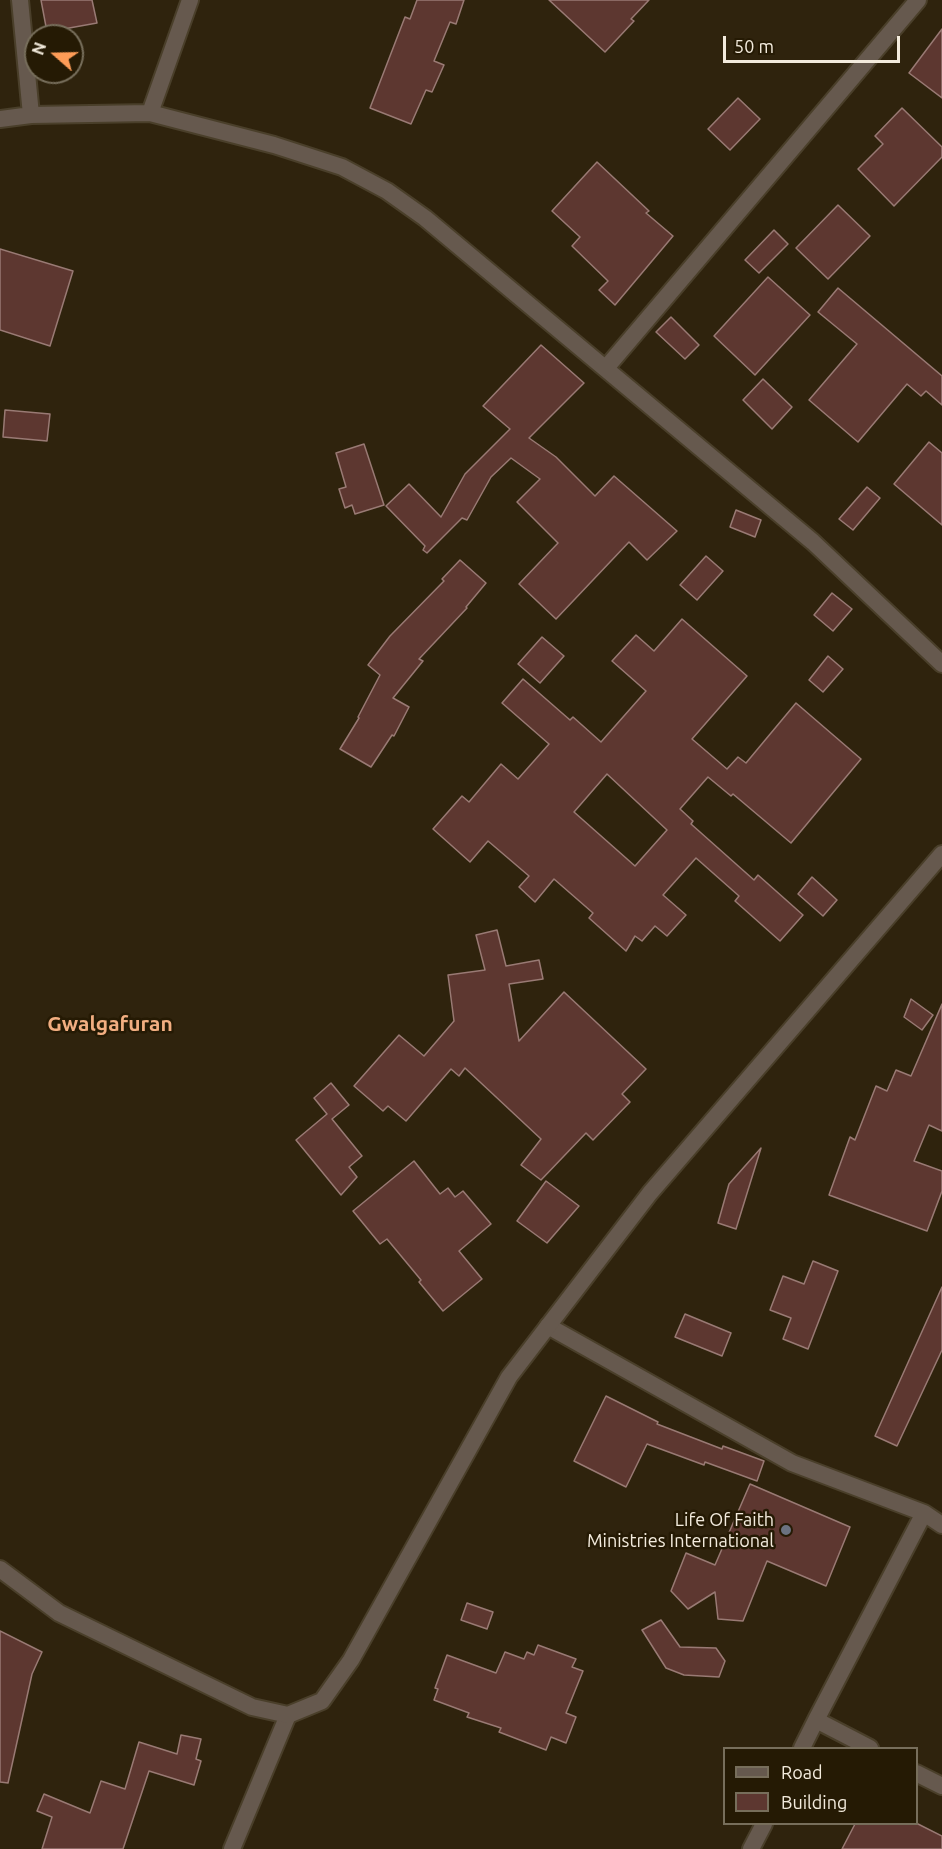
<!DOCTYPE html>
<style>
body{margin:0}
#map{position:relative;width:942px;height:1849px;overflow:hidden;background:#2f230d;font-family:Ubuntu,sans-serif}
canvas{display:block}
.legend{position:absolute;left:723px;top:1747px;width:195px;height:78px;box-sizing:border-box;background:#251a04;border:2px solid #776e5b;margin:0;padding:8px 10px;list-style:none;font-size:18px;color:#f3ebdd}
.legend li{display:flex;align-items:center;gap:12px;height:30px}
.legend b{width:30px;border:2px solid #776e5b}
.north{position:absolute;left:24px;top:24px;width:60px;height:60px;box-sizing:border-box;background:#251a04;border:2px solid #776e5b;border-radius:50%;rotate:290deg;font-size:16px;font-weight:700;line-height:24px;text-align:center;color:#f3ebdd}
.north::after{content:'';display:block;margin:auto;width:21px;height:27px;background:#fe9c57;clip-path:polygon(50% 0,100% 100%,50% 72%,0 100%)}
.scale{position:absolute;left:723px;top:36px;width:177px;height:27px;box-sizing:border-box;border:3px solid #f3ebdd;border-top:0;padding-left:8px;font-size:18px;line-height:21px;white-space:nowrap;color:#f3ebdd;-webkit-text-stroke:4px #251a04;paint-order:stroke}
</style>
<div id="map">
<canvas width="942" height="1849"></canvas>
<ul class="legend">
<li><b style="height:8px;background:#66594e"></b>Road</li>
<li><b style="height:16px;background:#5d3730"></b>Building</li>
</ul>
<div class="north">N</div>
<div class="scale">50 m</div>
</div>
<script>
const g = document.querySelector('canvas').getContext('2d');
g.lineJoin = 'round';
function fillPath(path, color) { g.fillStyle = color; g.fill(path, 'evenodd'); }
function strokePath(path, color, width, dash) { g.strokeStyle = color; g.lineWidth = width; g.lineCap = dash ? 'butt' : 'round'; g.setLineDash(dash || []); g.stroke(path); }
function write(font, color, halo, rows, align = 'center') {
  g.font = font + ' Ubuntu,sans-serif'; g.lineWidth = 5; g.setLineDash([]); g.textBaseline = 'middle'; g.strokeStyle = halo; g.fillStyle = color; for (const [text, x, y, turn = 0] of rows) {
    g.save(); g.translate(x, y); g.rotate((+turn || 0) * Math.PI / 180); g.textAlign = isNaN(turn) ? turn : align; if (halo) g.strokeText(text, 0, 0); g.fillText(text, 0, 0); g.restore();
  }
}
const building = new Path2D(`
 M 41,0 L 92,0 L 97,23 L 47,32 Z
 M 417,0 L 464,0 L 456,24 L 450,22 L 434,61 L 444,65 L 432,92 L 426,90 L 411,124 L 370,108 L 405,17 L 410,19 Z
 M 549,0 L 649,0 L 631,19 L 634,21 L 605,52 Z
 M 942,29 L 942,98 L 909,73 Z
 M 738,98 L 760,119 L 730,150 L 708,129 Z
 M 902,108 L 942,147 L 942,157 L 894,206 L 858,169 L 883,144 L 875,136 Z
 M 597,162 L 649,211 L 646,213 L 673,236 L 615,305 L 599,290 L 608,281 L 572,246 L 580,237 L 552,211 Z
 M 838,205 L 870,236 L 828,279 L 796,248 Z
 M 774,230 L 788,244 L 759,273 L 745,260 Z
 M 0,249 L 73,271 L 50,346 L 0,330 Z
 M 768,277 L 810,315 L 755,375 L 714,336 Z
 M 838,288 L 942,376 L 942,405 L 926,391 L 921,396 L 907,384 L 858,442 L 809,400 L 857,344 L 818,312 Z
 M 671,317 L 699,345 L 685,359 L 656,332 Z
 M 541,345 L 584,383 L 529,438 L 556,457 L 595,496 L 614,476 L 677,531 L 647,560 L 629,542 L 556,619 L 519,584 L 558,543 L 517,502 L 540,479 L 511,458 L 491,477 L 467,520 L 462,518 L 427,553 L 423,550 L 425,546 L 386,506 L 409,484 L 441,517 L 465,474 L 510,429 L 483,406 Z
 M 763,379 L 792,407 L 772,429 L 743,400 Z
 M 5,410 L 50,414 L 47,441 L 3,437 Z
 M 929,442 L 942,453 L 942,525 L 894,484 Z
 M 364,444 L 384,505 L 355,514 L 352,505 L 345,508 L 339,489 L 346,487 L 336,453 Z
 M 867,487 L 880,498 L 853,530 L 839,519 Z
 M 736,510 L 761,520 L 755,537 L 730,527 Z
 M 706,556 L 723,571 L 697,600 L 680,585 Z
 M 460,560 L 486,583 L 466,607 L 467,608 L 419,659 L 423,661 L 393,698 L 409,707 L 394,736 L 392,735 L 371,767 L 340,749 L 359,718 L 358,717 L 380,675 L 368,665 L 390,636 L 444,581 L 442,579 Z
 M 832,593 L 852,609 L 833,631 L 814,615 Z
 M 682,619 L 747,676 L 692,739 L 727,769 L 738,757 L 746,763 L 796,703 L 861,759 L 791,843 L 733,794 L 731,796 L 708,777 L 680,809 L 693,821 L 691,824 L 754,880 L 758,875 L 803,915 L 780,941 L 735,901 L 739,896 L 696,858 L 663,895 L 686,915 L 667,936 L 655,926 L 642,941 L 635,936 L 626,951 L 589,918 L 593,913 L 554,879 L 535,902 L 519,887 L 529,876 L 488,841 L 470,862 L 433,829 L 462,796 L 469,802 L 501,764 L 518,779 L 549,744 L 502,703 L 523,679 L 570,720 L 573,717 L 601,742 L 646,691 L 612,661 L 636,635 L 654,651 ZM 607,774 L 667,830 L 635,866 L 574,812 Z
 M 542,637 L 564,656 L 540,683 L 518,664 Z
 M 828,656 L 843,669 L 823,692 L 809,680 Z
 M 812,877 L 837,900 L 823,916 L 798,894 Z
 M 497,930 L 506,966 L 539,960 L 543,979 L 509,984 L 519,1041 L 564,992 L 646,1069 L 622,1094 L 630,1102 L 593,1140 L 586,1133 L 541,1180 L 521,1165 L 541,1139 L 465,1068 L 459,1076 L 451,1069 L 406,1121 L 388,1106 L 383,1111 L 354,1086 L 399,1035 L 424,1056 L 454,1021 L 448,975 L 485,970 L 476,935 Z
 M 911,999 L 933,1015 L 922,1030 L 904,1017 Z
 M 942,1004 L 942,1131 L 929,1125 L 914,1161 L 942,1171 L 942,1191 L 927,1231 L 829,1195 L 850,1137 L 855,1140 L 876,1086 L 887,1091 L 896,1070 L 911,1076 Z
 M 331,1083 L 349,1105 L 332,1119 L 362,1156 L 349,1167 L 357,1177 L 341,1195 L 296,1140 L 327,1114 L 314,1098 Z
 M 761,1148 L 736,1229 L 718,1223 L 729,1184 Z
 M 414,1161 L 440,1194 L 448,1188 L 455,1197 L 463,1191 L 491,1224 L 459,1251 L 482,1279 L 443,1311 L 419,1282 L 421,1280 L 387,1239 L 380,1244 L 353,1211 Z
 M 546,1181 L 579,1206 L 547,1243 L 517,1221 Z
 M 813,1261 L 838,1271 L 808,1349 L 783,1339 L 791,1318 L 770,1310 L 783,1276 L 804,1284 Z
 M 942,1287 L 942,1350 L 897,1446 L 875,1436 Z
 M 685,1314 L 731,1333 L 722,1356 L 675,1337 Z
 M 606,1396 L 658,1422 L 657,1424 L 722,1449 L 723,1446 L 764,1461 L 757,1481 L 705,1462 L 704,1465 L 647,1444 L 626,1487 L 574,1461 Z
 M 750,1484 L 850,1527 L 826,1586 L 767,1561 L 743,1621 L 718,1619 L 715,1592 L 688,1609 L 671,1591 L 686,1553 L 715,1565 Z
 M 467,1603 L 493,1612 L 487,1629 L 461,1620 Z
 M 661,1620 L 680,1647 L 716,1648 L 725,1661 L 719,1677 L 684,1675 L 666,1668 L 642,1630 Z
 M 0,1631 L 42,1652 L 32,1674 L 8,1783 L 0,1782 Z
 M 538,1645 L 576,1659 L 572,1667 L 583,1671 L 566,1713 L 576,1717 L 566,1743 L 551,1737 L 546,1750 L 499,1732 L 501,1728 L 467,1717 L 469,1713 L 434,1700 L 438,1689 L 435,1688 L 447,1655 L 496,1673 L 505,1652 L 524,1659 L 527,1652 L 534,1655 Z
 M 181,1735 L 201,1739 L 196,1759 L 201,1761 L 194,1785 L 149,1771 L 123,1849 L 42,1849 L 52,1817 L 37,1811 L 44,1794 L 90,1813 L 101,1781 L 125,1789 L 139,1742 L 177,1754 Z
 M 855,1824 L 918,1824 L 942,1836 L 942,1849 L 842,1849 Z`);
const minor = new Path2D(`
 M 20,0 L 31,115
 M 150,113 L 190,0
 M 0,119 L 31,115 L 150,113 L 274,145 L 342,167 L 387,191 L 425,218 L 813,542 L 942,664
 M 606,368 L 918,0
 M 548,1326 L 792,1463 L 924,1513 L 816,1720 L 870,1748
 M 924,1513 L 942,1525
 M 802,1748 L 816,1720
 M 916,1773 L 942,1786
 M 232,1849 L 288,1715
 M 751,1849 L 764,1824`);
const tertiary = new Path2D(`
 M 0,1569 L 59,1613 L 252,1707 L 288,1715 L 322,1701 L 351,1660 L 509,1377 L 650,1193 L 942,854`);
const markers = [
 [786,1530,6,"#6b7280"]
];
const poiNames = [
 ["Life Of Faith",774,1520],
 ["Ministries International",774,1541]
];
const quarterNames = [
 ["Gwalgafuran",110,1024]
];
fillPath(building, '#5d3730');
strokePath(building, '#997a74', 1.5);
strokePath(minor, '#4a3f2a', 20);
strokePath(tertiary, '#4a3f2a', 20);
strokePath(minor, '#66594e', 16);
strokePath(tertiary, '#66594e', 16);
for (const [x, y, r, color] of markers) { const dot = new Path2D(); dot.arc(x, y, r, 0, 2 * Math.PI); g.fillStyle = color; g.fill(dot); strokePath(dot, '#251a04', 2); }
write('18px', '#f3ebdd', '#251a04', poiNames, 'right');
write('bold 21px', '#f2ae81', '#251a04', quarterNames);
</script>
